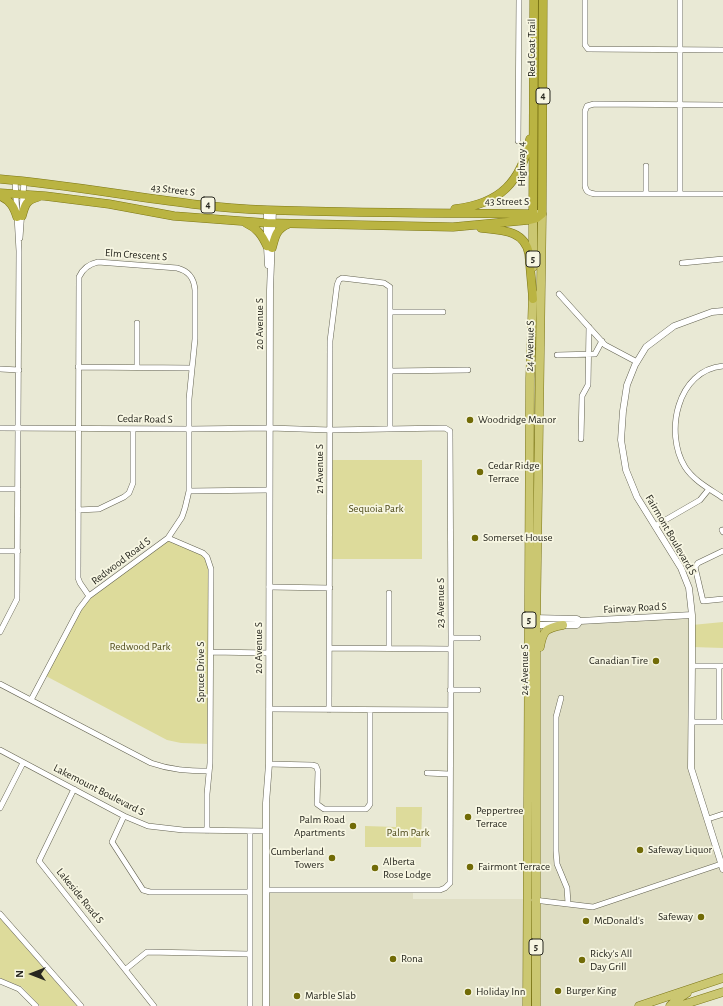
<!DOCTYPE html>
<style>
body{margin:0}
#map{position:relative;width:723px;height:1006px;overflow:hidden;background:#e9e9d5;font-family:"Alegreya Sans",sans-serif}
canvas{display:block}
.north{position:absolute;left:12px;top:954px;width:40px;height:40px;-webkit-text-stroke:3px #f7f6e2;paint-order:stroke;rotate:270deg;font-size:11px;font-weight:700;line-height:16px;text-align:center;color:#27271f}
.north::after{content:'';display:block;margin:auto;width:14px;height:18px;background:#27271f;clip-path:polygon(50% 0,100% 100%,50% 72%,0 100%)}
</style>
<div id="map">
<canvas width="723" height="1006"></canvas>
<div class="north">N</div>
</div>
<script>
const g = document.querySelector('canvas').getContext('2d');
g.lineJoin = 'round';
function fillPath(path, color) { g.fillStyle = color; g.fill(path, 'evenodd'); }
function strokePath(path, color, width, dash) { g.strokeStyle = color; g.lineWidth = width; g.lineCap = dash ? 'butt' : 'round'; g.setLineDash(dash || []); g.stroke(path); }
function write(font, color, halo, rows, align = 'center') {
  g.font = font + ' "Alegreya Sans",sans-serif'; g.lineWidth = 3.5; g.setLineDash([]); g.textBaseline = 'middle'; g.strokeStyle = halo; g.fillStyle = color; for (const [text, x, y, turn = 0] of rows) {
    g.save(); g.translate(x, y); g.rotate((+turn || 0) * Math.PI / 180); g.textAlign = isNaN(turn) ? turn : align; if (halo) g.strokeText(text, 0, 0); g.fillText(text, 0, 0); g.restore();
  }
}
const built = new Path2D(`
 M 692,615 L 691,768 L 723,869 L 723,978 L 639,1006 L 539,1006 L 536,662 L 542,637 L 563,625 Z
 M 266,890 L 413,890 L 413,899 L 527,899 L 524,1006 L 266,1006 Z`);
const green = new Path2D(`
 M 329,460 L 422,460 L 422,559 L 329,559 Z
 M 168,538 L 198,551 L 210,563 L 210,744 L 181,743 L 167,740 L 44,675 L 89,596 Z
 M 723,622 L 723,648 L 692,647 L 692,625 Z
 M 396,807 L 422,807 L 421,847 L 365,847 L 365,826 L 396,827 Z
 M 0,918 L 77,1006 L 40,1006 L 22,987 L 0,978 Z`);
const minor = new Path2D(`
 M 585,0 L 585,45 L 588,49 L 723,50
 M 723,105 L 594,104 L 587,106 L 585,111 L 585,186 C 586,192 589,193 595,194 L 723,194
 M 518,141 L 519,0
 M 646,194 L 646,166
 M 680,194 L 680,0
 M 20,238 L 24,181
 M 682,263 L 723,259
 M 559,294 L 605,345 L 637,362
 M 391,312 L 443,312
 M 557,355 L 595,354 L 602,341
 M 723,366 C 677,370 664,433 685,467 C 694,481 710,489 723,498
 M 78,367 L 191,368
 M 137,367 L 137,323
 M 0,369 L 19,370
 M 391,371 L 468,370
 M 0,428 L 189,429 L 270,428 L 330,430 L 445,428 L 450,431 L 451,638 L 450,883 L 445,888 L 440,890 L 266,890
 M 581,439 L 582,396 L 588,385 L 589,327
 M 0,489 L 18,489
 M 189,491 L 269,490
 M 78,510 L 99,509 L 124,497 L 129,493 L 133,483 L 133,429
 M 655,526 L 700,500 L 709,489
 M 722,530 L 723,532
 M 168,538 L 203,553 L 207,557 L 211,569 L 210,763 L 207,794 L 207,831
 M 0,551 L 18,551
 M 723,551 L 698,563 L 695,567 L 703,601 L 723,599
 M 269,587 L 330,588
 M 389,593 L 389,648
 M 0,632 L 17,599 L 19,251 L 15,180
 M 451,638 L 478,638
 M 330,648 L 450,649
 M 211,652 L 269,653
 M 692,666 L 723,666
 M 0,684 L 151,763 C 171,770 188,771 209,771
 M 450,690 L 478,690
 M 561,698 L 556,717 L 556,851 L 557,864 L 567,888 L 568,903
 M 31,700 L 79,609 L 89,596 L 168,538 L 182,517 L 185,508 L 189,491 L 189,399 L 195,339 L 195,290 C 194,278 189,271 177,268 L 98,262 C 89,264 83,268 79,277 L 78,578 L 80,583 L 89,596
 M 269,709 L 450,710
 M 329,710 L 330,341 L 337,285 L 339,280 L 342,278 L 384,283 L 390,287 L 390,429
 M 692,722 L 723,722
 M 719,722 L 719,666
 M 0,750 L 124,816 L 148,826 L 183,830 L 266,831
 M 269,764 L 312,765 L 316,766 L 318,771 L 317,804 L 324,809 L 366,809 L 368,807 L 370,804 L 370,711
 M 427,773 L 449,774
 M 74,789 L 39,861 L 154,1006
 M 0,808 L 23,763
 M 124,816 L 112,842 L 143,890 L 150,892 L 250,892
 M 708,819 L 723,814
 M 250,831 L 250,1006
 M 534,900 L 593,907 L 721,864
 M 0,914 L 81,1006
 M 126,969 L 147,952 L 249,954
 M 0,981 L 19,989 L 36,1006`);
const tertiary = new Path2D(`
 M 267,210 L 267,247 L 268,265
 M 723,311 L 712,312 L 674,326 L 646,347 L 635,365 L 627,385 L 623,411 L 621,440 L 626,470 L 637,497 L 681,568 L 689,588 L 692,615 L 692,663 L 691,768 L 723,869
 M 533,618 L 577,619 L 580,621 L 692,615
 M 533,625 L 577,625 L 580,621
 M 266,1006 L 266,803 L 269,764 L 270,290 L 273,210`);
const primary = new Path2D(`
 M 533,267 L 533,214 L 542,214 L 536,630 L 536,1006
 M 540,647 C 543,630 546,628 563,625
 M 527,1006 L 530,378 L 533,293
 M 639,1006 L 723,978
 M 670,1006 L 675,1001 L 687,993
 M 679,1006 L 723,992`);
const trunk = new Path2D(`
 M 0,179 C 89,186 178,207 267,210 C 356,213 445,213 533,214 L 534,0
 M 0,193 L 45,196 L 109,204 L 174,216 L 267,223 L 453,227 L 529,220 L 537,218 L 542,214 L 543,0
 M 0,196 C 10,200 14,207 17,217
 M 455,209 C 500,204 521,182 530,139
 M 22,216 C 25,205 26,200 38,197
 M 246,223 C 257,228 262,235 267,246
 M 481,228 C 501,230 525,230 529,254 L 533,299
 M 272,248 C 275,237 276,229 288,224`);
const markers = [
 [470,420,4,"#716b07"],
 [480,472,4,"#716b07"],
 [475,538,4,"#716b07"],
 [656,661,4,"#716b07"],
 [468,817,4,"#716b07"],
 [353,826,4,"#716b07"],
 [640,850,4,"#716b07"],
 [332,858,4,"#716b07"],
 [470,867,4,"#716b07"],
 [375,868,4,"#716b07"],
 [701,917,4,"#716b07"],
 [586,921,4,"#716b07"],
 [393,959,4,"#716b07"],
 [582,960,4,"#716b07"],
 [558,991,4,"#716b07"],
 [468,992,4,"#716b07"],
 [297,996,4,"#716b07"]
];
const shields = [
 [543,96,14],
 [208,205,14],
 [533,259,14],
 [529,620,14],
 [536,947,14]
];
const shieldNames = [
 ["4",543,96],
 ["4",208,205],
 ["5",533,259],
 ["5",529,620],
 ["5",536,947]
];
const streetNames = [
 ["Red Coat Trail",532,48,-90],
 ["Highway 4",522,164,-90],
 ["43 Street S",173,190,7],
 ["43 Street S",507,202],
 ["Elm Crescent S",136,255,4],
 ["20 Avenue S",260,324,-90],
 ["24 Avenue S",530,346,-89],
 ["Cedar Road S",145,419,1],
 ["21 Avenue S",320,469,-90],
 ["Fairmont Boulevard S",671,535,60],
 ["Redwood Road S",121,561,-37],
 ["23 Avenue S",441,603,-90],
 ["Fairway Road S",635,608,-3],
 ["20 Avenue S",259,648,-90],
 ["24 Avenue S",525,670,-90],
 ["Spruce Drive S",201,672,-90],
 ["Lakemount Boulevard S",99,790,27],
 ["Lakeside Road S",80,896,51]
];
const poiNames = [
 ["Woodridge Manor",478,420],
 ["Cedar Ridge",488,466],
 ["Terrace",488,479],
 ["Somerset House",483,538],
 ["Canadian Tire",648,661,"right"],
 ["Peppertree",476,811],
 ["Terrace",476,824],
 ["Palm Road",345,820,"right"],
 ["Apartments",345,833,"right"],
 ["Safeway Liquor",648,850],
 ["Cumberland",324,852,"right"],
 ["Towers",324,865,"right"],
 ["Alberta",383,862],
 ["Rose Lodge",383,875],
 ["Fairmont Terrace",478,867],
 ["Safeway",693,917,"right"],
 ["McDonald's",594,921],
 ["Ricky's All",590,954],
 ["Day Grill",590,967],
 ["Rona",401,959],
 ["Burger King",566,991],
 ["Holiday Inn",476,992],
 ["Marble Slab",305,996]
];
const parkNames = [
 ["Sequoia Park",376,509],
 ["Redwood Park",140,647],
 ["Palm Park",408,833]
];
fillPath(built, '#dfdec4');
fillPath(green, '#dddb9b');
strokePath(minor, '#636251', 6);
strokePath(tertiary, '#636251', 7);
strokePath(primary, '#7c7617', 9);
strokePath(trunk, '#7c7617', 9);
strokePath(minor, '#fff', 5);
strokePath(tertiary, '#fff', 6);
strokePath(primary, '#cbc771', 8);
strokePath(trunk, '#bab442', 8);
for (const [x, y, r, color] of markers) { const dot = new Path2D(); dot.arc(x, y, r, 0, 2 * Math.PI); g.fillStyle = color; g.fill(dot); strokePath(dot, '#f7f6e2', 1.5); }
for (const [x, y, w] of shields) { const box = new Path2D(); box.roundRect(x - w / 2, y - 8, w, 16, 3); g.fillStyle = '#f7f6e2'; g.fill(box); strokePath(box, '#27271f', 1); }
write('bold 10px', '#27271f', null, shieldNames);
write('11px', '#27271f', '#f7f6e2', streetNames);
write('11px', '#27271f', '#f7f6e2', poiNames, 'left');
write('11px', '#4c4917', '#f7f6e2', parkNames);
</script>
